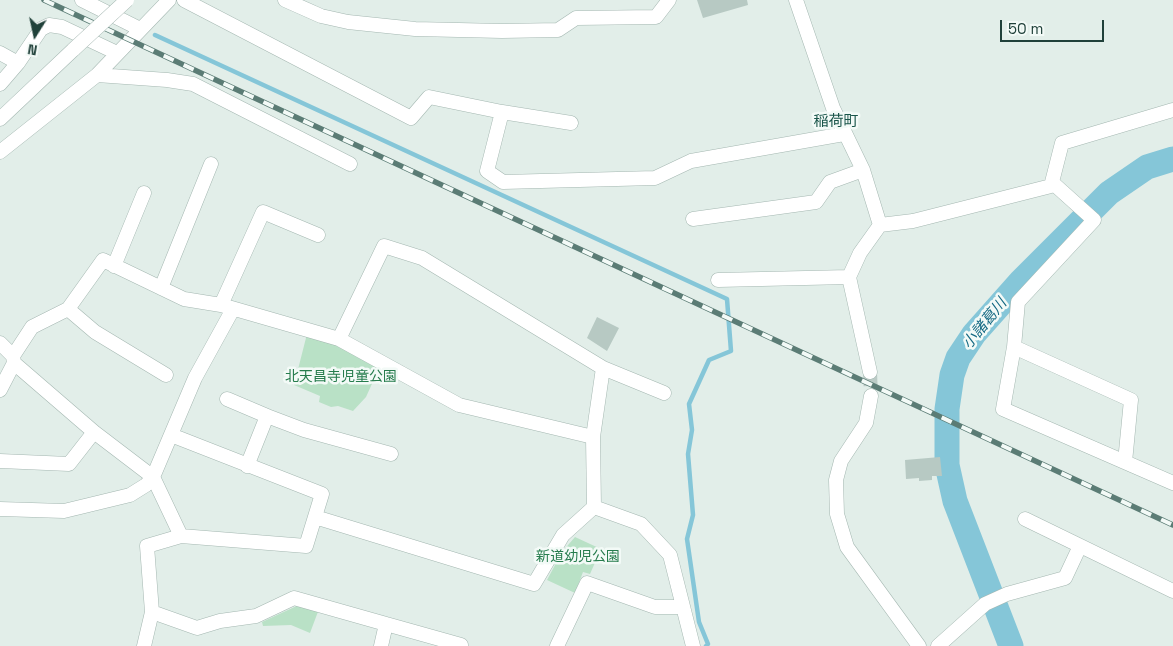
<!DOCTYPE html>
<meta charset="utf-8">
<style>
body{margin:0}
#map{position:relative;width:1173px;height:646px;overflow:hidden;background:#e2eee9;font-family:"Space Grotesk",sans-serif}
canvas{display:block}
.north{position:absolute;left:10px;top:10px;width:50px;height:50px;-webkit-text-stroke:4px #f3faf7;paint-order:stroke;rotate:190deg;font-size:14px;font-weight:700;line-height:20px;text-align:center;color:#20413a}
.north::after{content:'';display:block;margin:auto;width:18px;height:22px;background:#20413a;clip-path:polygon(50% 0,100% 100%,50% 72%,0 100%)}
.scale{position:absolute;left:1000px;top:20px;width:104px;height:22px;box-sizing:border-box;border:2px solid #20413a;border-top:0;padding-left:6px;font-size:15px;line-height:18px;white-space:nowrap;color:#20413a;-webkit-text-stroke:4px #f3faf7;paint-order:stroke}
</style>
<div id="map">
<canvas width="1173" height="646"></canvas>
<div class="north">N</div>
<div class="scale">50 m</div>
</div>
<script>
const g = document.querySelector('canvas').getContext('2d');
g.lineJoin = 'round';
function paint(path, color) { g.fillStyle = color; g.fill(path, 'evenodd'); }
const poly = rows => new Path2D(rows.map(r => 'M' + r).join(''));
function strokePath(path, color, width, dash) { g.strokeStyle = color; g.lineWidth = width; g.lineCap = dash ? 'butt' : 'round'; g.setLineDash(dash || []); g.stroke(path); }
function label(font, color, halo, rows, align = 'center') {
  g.font = font + ' "Space Grotesk","Noto Sans JP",sans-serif'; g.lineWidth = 5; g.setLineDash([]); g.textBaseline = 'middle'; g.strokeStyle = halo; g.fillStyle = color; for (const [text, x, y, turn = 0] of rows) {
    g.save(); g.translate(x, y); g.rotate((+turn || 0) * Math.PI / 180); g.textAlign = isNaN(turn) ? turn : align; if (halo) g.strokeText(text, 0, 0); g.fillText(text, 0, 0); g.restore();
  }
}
const green = poly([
 [307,334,338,342,380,366,366,397,353,411,338,406,331,407,319,402,320,396,294,385],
 [575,537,601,549,590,574,583,572,575,593,547,580,562,552],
 [301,604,319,609,310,633,291,625,263,626,262,622]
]);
const stream = poly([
 [155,35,727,299,731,351,709,360,689,404,692,430,688,454,693,515,687,539,699,622,708,644,706,646]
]);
const river = poly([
 [1011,646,955,501,947,465,947,409,952,375,958,358,974,334,1021,281,1109,193,1147,167,1173,159]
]);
const building = poly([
 [697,0,747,0,748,5,703,18],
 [597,317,619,328,607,351,587,338],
 [940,457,942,476,932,476,932,480,919,481,919,478,906,479,905,460]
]);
const minorTunnel = poly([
 [870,372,871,396]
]);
const minor = poly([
 [82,0,140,29],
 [184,0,411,118,429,97,502,112,487,171,503,182,655,178,691,161,844,134],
 [285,0,321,16,348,22,415,29,502,31,558,30,576,18,656,17,669,0],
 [796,0,833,108,863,170,880,225],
 [0,53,18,63],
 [97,75,167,80,193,84,350,164],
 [0,84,18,63,41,29,49,25,62,27,117,53],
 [502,112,571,123],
 [0,119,74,49],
 [0,152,97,75,169,0],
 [1051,186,1062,143,1173,110],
 [693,219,816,202,830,182,863,170],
 [114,266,144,193],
 [718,280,849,277],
 [161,288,211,164],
 [221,305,263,212,318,235],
 [68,309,95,332,166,375],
 [339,339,459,405,593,437],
 [0,343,13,356],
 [1014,347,1131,400,1125,462],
 [14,363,94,432,153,477,181,536],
 [603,368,664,393],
 [870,372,849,277,860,253,880,225,913,221,1055,185,1094,220,1018,302,1014,347,1003,409,1173,483],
 [0,390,14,363,13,356,32,327,68,309,103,260,184,299,221,305,339,339,384,246,422,258,603,368,593,437,594,507,641,524,670,555,693,646],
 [871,396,866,423,841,461,836,480,837,514,847,547,919,646],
 [227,399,267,416],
 [0,461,69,464,94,432],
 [247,466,267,416,304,430,391,454],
 [0,509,64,511,130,495,146,485,153,477,195,378,233,309],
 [315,517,534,584,563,535,594,507],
 [1025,519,1173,591],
 [152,612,147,546,181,536,306,546,322,494,171,435],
 [144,646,152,612,197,628,220,621,256,616,294,598,386,624],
 [381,646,386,624,461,645],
 [557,646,587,583,655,607,682,607],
 [938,646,985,604,1007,594,1065,578,1080,546]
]);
const rail = poly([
 [44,0,1173,525]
]);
const minorBridge = poly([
 [74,49,127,0]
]);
const parkNames = [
 ["北天昌寺児童公園",341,377],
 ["新道幼児公園",578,557]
];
const neighbourhoodNames = [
 ["稲荷町",836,122]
];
const waterNames = [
 ["小諸葛川",985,324,-51]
];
paint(green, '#b9e1c6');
strokePath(stream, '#85c6d8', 4.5);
strokePath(river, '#85c6d8', 25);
paint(building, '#b7c9c3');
strokePath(minorTunnel, '#bbcbc6', 14, [14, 7]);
strokePath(minor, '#a4b7b1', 15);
strokePath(minor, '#fff', 14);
strokePath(rail, '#5b7c75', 5.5);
strokePath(rail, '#f3faf7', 4, [11]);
strokePath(minorBridge, '#a4b7b1', 15, []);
strokePath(minorBridge, '#fff', 14);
label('14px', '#267c4d', '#f3faf7', parkNames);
label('15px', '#1a554a', '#f3faf7', neighbourhoodNames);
label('italic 15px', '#146983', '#f3faf7', waterNames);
</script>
